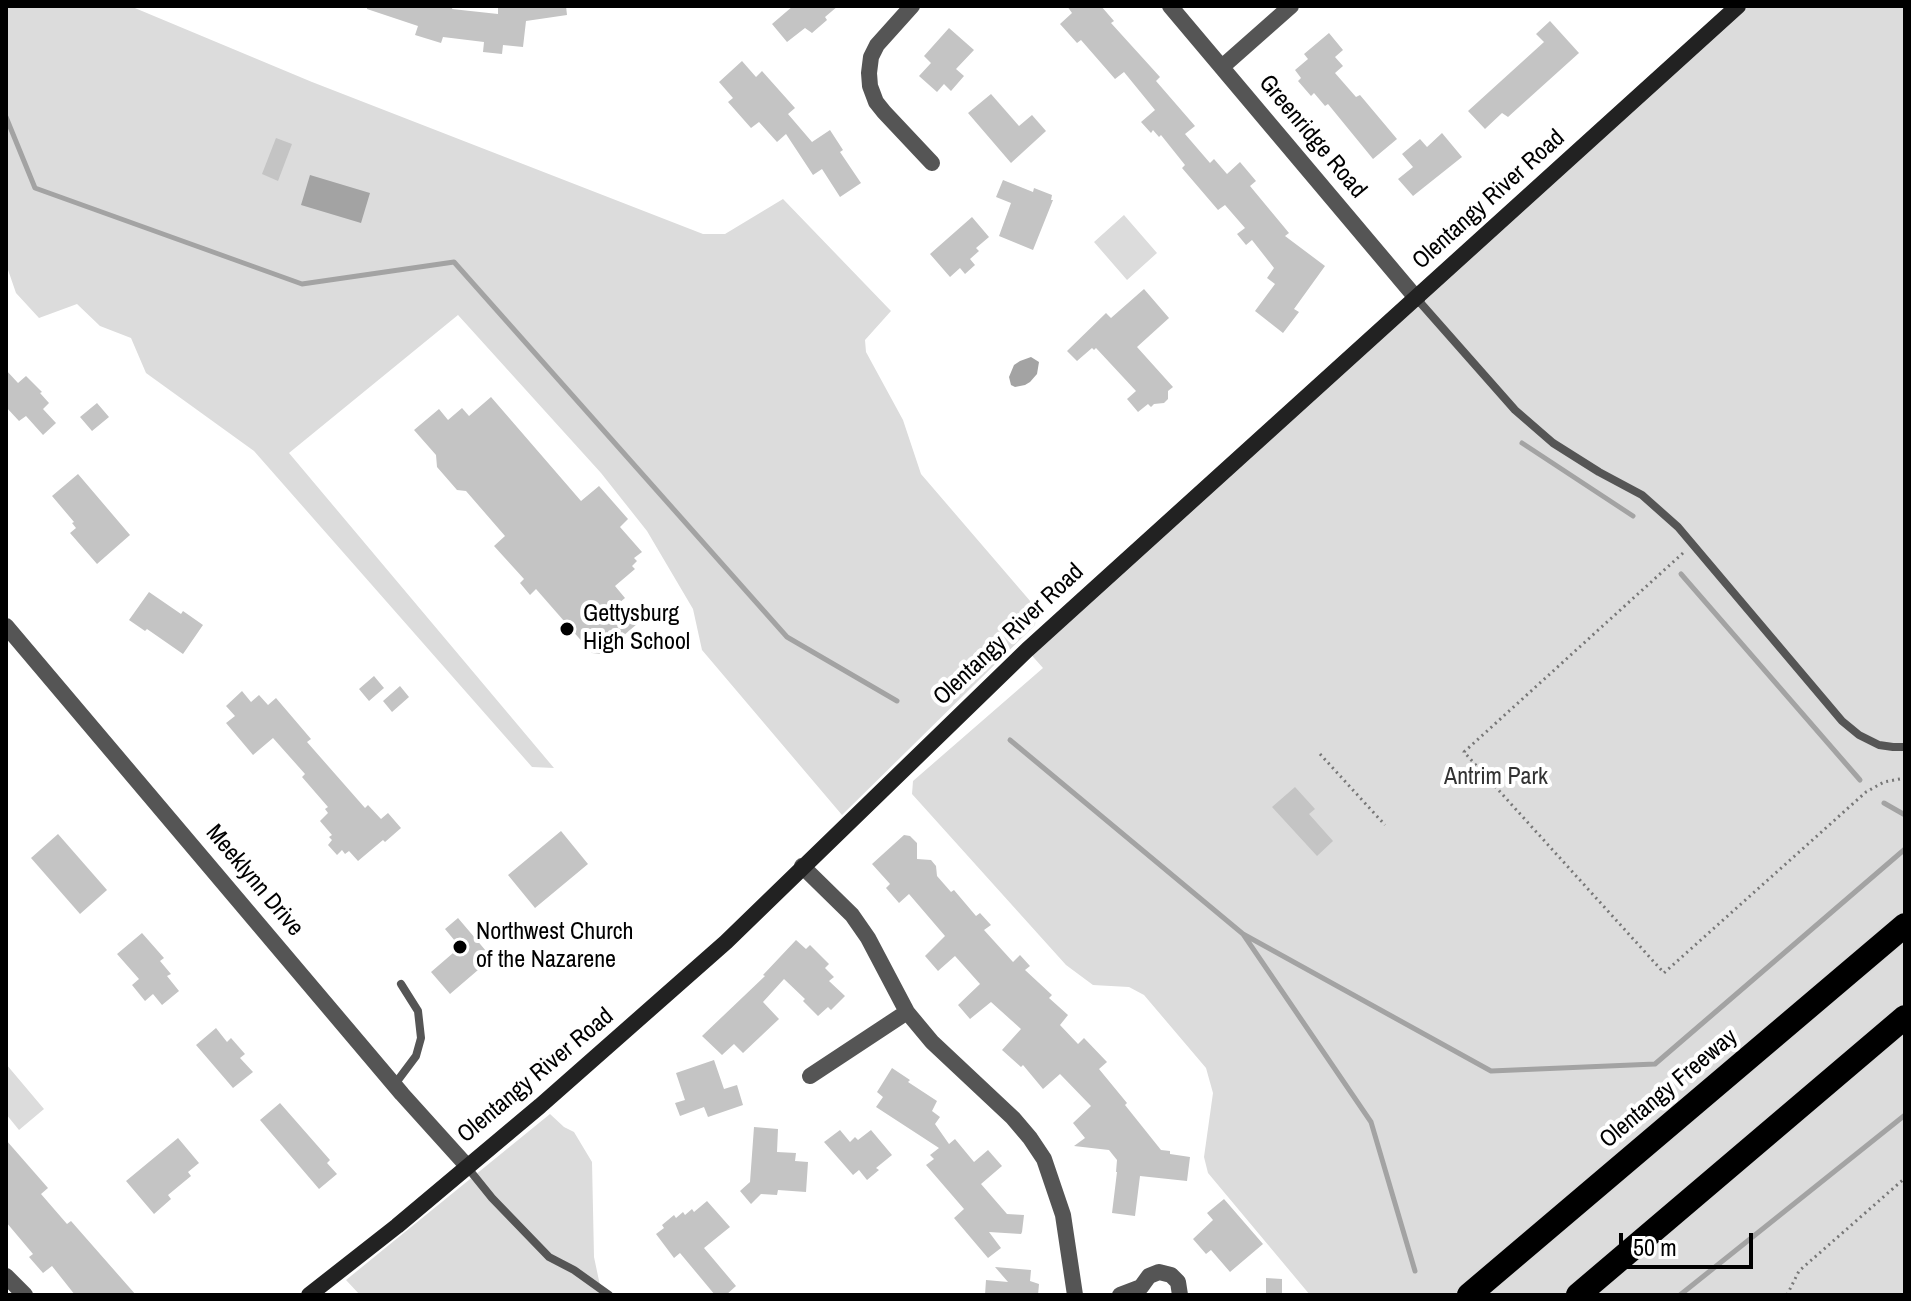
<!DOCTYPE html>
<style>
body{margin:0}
#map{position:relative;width:1911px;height:1301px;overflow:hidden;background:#fff;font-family:"Archivo Narrow",sans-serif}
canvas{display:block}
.frame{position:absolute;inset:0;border:8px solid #000;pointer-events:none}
.scale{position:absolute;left:1619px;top:1233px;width:134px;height:36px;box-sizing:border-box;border:4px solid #000;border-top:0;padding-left:10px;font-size:24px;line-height:28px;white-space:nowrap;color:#000;-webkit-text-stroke:6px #fff;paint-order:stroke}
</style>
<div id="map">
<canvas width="1911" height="1301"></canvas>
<div class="frame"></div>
<div class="scale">50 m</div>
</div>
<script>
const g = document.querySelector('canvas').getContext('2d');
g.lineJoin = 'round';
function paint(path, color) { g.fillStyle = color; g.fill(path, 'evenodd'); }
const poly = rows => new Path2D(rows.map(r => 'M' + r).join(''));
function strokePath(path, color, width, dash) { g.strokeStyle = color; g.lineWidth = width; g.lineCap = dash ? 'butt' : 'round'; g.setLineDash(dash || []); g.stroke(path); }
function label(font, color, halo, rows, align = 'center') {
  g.font = font + ' "Archivo Narrow",sans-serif'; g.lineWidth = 8; g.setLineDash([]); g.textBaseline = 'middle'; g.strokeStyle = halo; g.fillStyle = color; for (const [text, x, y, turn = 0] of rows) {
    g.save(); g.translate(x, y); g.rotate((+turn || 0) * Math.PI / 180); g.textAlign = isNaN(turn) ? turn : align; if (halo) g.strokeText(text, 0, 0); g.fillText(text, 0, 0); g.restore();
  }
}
const green = poly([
 [6,6,130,6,312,82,703,234,725,234,783,199,891,311,865,340,866,352,903,420,921,474,1037,609,1035,625,842,815,702,650,693,609,647,531,601,473,458,315,289,453,554,768,532,767,254,451,146,373,131,338,100,326,77,304,39,318,16,293,6,264],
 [1738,6,1905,6,1905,1295,1310,1295,1208,1173,1204,1157,1213,1093,1206,1068,1144,995,1129,987,1093,985,1066,965,912,794,913,781,1043,668,1027,650],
 [1124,215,1157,253,1127,280,1094,242],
 [6,1064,44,1109,19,1130,6,1114],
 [550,1114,564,1127,574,1132,592,1162,594,1257,602,1295,360,1295,346,1280]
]);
const water = poly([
 [310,175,370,193,361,223,301,205],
 [1031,357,1039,362,1037,374,1030,382,1025,385,1015,387,1011,385,1009,377,1014,365,1020,361]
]);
const stream = poly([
 [6,117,35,188,302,284,454,262,787,637,897,701],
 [1522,443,1633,516],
 [1681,574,1860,780],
 [1010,740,1243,934,1371,1122,1415,1271],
 [1884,803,1905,815],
 [1243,934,1491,1071,1655,1064,1905,849],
 [1680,1295,1905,1115]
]);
const building = poly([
 [367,6,453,6,452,9,498,14,498,6,566,6,567,15,526,21,523,47,503,45,502,54,483,52,484,42,443,37,441,43,415,35,418,26,367,9],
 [793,6,838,6,825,17,827,20,812,33,805,28,787,42,772,24],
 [1067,6,1101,6,1114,21,1111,23,1160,77,1156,81,1195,126,1185,134,1210,163,1214,159,1227,174,1240,162,1256,181,1250,186,1289,233,1285,236,1325,266,1294,309,1299,312,1283,333,1255,311,1275,284,1267,278,1274,268,1252,240,1246,245,1237,234,1245,228,1225,205,1218,210,1182,168,1185,165,1161,135,1159,137,1153,130,1151,133,1141,122,1155,110,1124,72,1115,79,1081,40,1077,43,1060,24,1072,13],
 [1550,21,1579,53,1508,117,1502,113,1485,129,1468,111,1544,42,1536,34],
 [949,28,974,50,956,69,964,76,951,91,944,84,937,92,919,76,931,63,924,56],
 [1329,33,1343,50,1335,57,1343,66,1335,73,1356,97,1360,95,1397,139,1373,159,1328,104,1325,106,1314,93,1311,96,1298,81,1301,78,1295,70,1308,59,1304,54],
 [742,61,756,77,762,71,795,108,788,114,812,142,830,130,843,150,840,152,861,183,840,197,822,169,813,175,786,134,777,142,759,122,751,128,728,102,733,98,719,82],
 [991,94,1019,126,1032,115,1046,131,1011,163,968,113],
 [1442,133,1462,157,1413,196,1398,179,1413,167,1402,154,1420,139,1427,147],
 [276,138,292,144,278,181,262,174],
 [1003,180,1033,192,1034,188,1052,195,1051,200,1053,200,1033,250,999,236,1011,203,996,197],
 [972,217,989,237,976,248,979,251,970,259,975,265,965,274,960,268,950,277,930,254],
 [1144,289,1169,318,1137,347,1173,387,1168,391,1168,399,1164,403,1154,404,1151,407,1148,404,1138,412,1127,399,1136,391,1096,348,1094,350,1092,348,1077,361,1067,351,1106,313,1111,318],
 [6,370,18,383,26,376,42,392,40,393,49,403,43,409,56,423,43,435,26,416,19,421,6,407],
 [491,397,581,501,599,486,628,519,620,527,642,552,634,558,637,561,632,566,635,569,615,586,625,598,619,603,637,624,602,654,592,653,536,589,530,595,520,583,524,579,494,546,505,536,466,491,457,490,437,467,436,455,414,430,439,409,448,420,462,408,469,416],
 [97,403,109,417,92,431,80,417],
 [78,474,130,535,97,564,70,533,76,528,72,523,74,522,52,496],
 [149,592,181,614,183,611,203,625,183,654,147,629,145,631,129,620],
 [374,676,384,688,369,701,359,689],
 [400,686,409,697,392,712,383,701],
 [242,691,251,702,259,695,268,705,276,698,311,739,307,742,365,808,368,805,381,819,388,813,401,828,385,842,383,840,358,861,349,851,345,854,342,850,337,855,328,845,332,840,329,837,332,835,320,821,328,813,325,809,328,807,302,777,305,774,273,738,253,755,226,723,235,716,226,706],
 [1295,787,1315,809,1309,814,1333,841,1317,856,1272,807],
 [561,831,588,864,535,908,508,875],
 [58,834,107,890,80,914,31,858],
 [904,835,910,836,917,843,917,859,931,860,936,866,937,876,951,892,954,890,976,916,980,913,991,925,984,930,1013,962,1020,955,1030,966,1025,970,1052,995,1049,998,1068,1015,1060,1025,1078,1044,1084,1038,1107,1062,1099,1069,1127,1103,1125,1105,1161,1150,1170,1151,1170,1154,1190,1157,1187,1181,1140,1176,1135,1216,1112,1213,1117,1172,1116,1172,1117,1160,1109,1150,1074,1146,1085,1138,1073,1123,1091,1106,1060,1074,1043,1089,1023,1065,1021,1067,1002,1050,1021,1029,991,1002,970,1019,958,1005,980,984,955,956,938,971,925,956,945,936,909,894,899,903,886,888,890,884,872,864],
 [458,918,492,958,450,994,431,972,460,947,445,929],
 [142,933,164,958,160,961,171,974,167,976,179,991,162,1005,153,994,145,1001,132,985,139,979,117,954],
 [796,940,806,949,810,945,829,964,825,968,834,977,829,981,845,996,831,1010,828,1007,818,1016,803,1001,805,999,784,979,763,1002,779,1019,743,1053,734,1044,722,1055,702,1036,765,976,763,975],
 [216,1028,227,1042,231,1038,245,1054,240,1058,253,1072,233,1088,196,1045],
 [714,1060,724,1089,737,1085,743,1105,708,1117,704,1107,680,1116,675,1103,685,1100,676,1073],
 [892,1068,910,1080,908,1082,937,1101,932,1111,940,1117,935,1124,949,1144,955,1139,974,1162,988,1150,1002,1166,981,1184,1007,1214,1024,1215,1022,1232,1021,1234,989,1232,1001,1248,988,1258,954,1218,964,1209,926,1165,934,1159,930,1155,939,1148,876,1107,883,1097,877,1092],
 [280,1103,330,1160,327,1163,337,1174,319,1189,260,1120],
 [754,1127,778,1129,777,1152,796,1153,795,1161,808,1162,806,1192,778,1190,777,1195,761,1194,751,1204,740,1191,750,1182],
 [840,1130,850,1142,855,1137,858,1140,871,1130,892,1155,876,1168,879,1170,867,1180,859,1170,853,1175,824,1142],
 [178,1138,199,1163,188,1172,191,1176,168,1195,171,1199,154,1214,126,1181],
 [6,1140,48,1188,41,1194,67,1224,71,1221,136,1295,75,1295,52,1266,43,1273,29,1257,33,1254,6,1222],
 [1224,1199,1263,1244,1230,1272,1211,1250,1206,1254,1193,1239,1213,1220,1207,1213],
 [707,1201,730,1227,704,1248,736,1286,726,1295,715,1295,680,1253,674,1258,656,1234,664,1228,662,1225,674,1215,676,1218,683,1212,685,1215,692,1209,694,1212],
 [995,1267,1031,1270,1030,1281,1039,1284,1038,1295,985,1295,986,1280,1008,1282],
 [1266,1278,1282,1279,1282,1295,1266,1295]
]);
const path = poly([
 [1683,553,1464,752,1664,973,1866,792,1884,782,1905,778],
 [1320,754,1385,825],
 [1787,1295,1799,1271,1905,1178]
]);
const service = poly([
 [1417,299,1515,410,1553,443,1599,472,1642,495,1678,527,1842,721,1859,735,1879,745,1893,747,1905,747],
 [395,1084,416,1056,421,1038,418,1011,401,984],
 [467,1167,492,1198,549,1257,574,1270,609,1295]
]);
const minor = poly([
 [912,6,877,45,871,57,869,73,870,86,876,102,884,112,932,163],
 [1170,6,1417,299],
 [1222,67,1291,6],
 [6,626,402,1094,467,1166],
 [802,866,852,915,868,938,907,1012,932,1042,1013,1118,1030,1138,1044,1159,1063,1215,1075,1295],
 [810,1076,907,1012],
 [6,1276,25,1295],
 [1120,1295,1141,1287,1149,1276,1159,1272,1171,1275,1178,1282,1180,1295]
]);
const secondary = poly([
 [309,1295,397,1226,540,1106,726,942,1027,650,1738,6]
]);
const motorway = poly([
 [1469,1295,1905,925],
 [1578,1295,1905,1017]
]);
const markers = [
 [567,629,8,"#000"],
 [460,947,8,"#000"]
];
const streetNames = [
 ["Greenridge Road",1312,137,50],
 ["Olentangy River Road",1489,200,-42],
 ["Olentangy River Road",1009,635,-43],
 ["Meeklynn Drive",254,881,50],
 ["Olentangy River Road",536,1076,-40],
 ["Olentangy Freeway",1669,1089,-40]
];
const poiNames = [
 ["Gettysburg",583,615],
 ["High School",583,643],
 ["Northwest Church",476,933],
 ["of the Nazarene",476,961]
];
const parkNames = [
 ["Antrim Park",1496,778]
];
paint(green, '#dcdcdc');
paint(water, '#a3a3a3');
strokePath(stream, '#a3a3a3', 5);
paint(building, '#c4c4c4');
strokePath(motorway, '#dbdbdb', 28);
strokePath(path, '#777', 3, [2, 4]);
strokePath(service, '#555', 8);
strokePath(minor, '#555', 16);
strokePath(secondary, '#222', 16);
strokePath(motorway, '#000', 24);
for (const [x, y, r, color] of markers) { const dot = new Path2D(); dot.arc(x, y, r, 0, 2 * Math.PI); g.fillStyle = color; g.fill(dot); strokePath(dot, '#fff', 3); }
label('24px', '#000', '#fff', streetNames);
label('24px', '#000', '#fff', poiNames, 'left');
label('24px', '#333', '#fff', parkNames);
</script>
